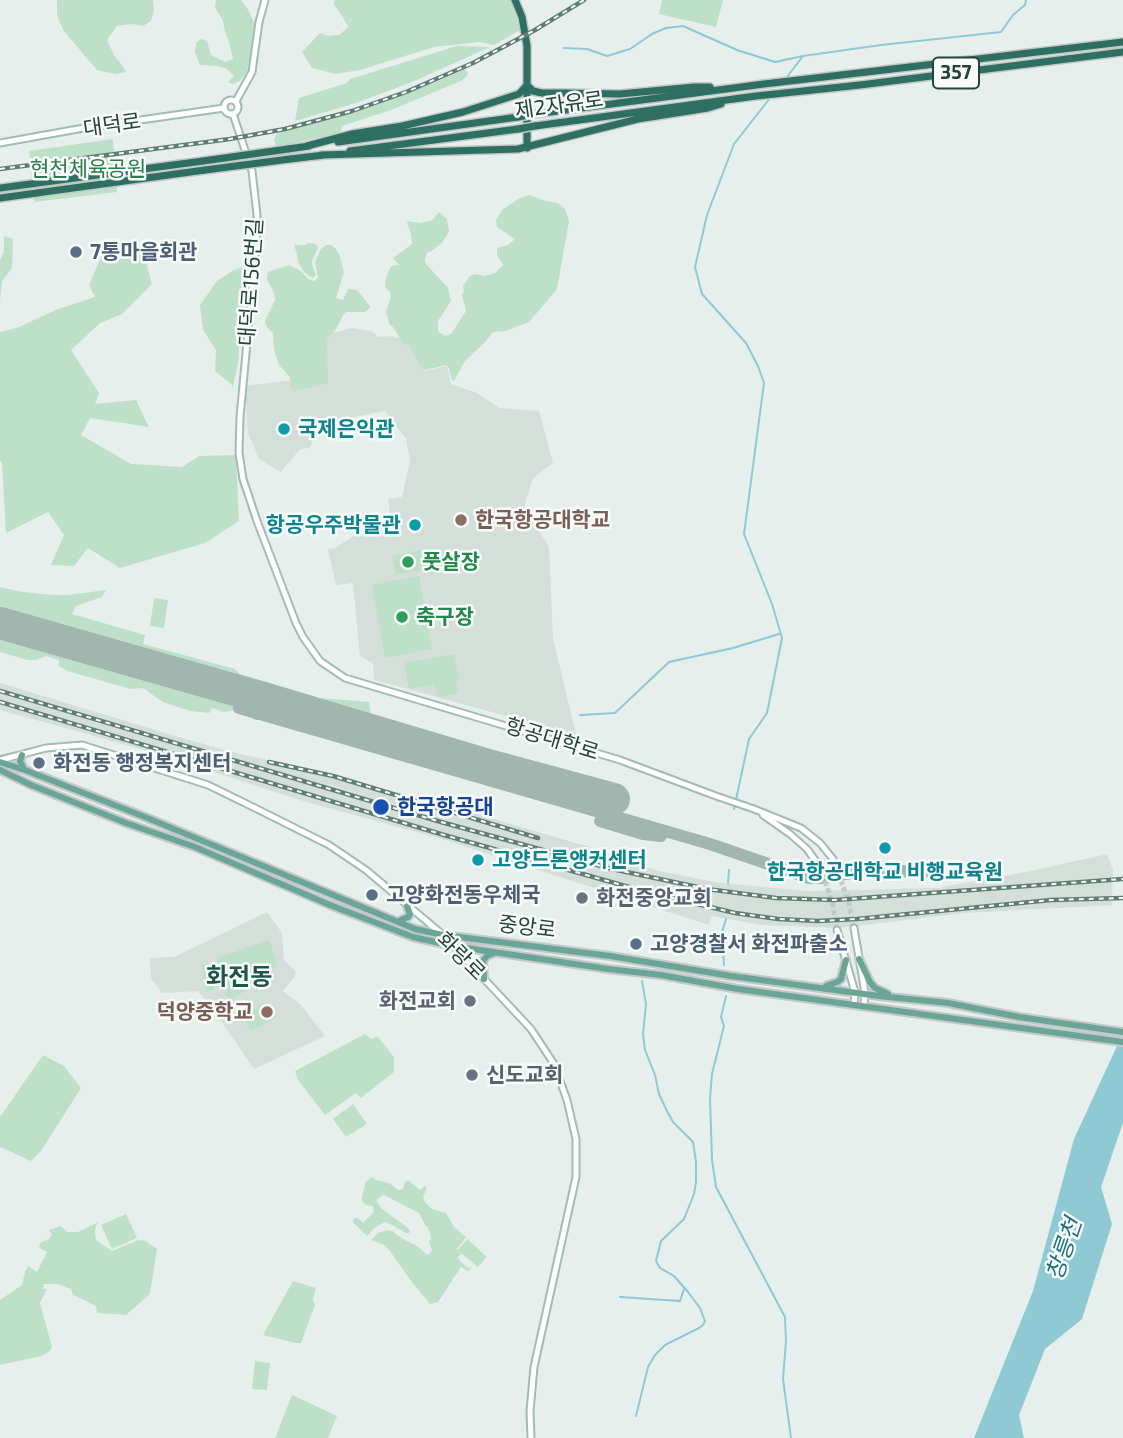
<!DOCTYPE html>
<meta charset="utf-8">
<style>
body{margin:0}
canvas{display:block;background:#e6efeb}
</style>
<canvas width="1123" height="1438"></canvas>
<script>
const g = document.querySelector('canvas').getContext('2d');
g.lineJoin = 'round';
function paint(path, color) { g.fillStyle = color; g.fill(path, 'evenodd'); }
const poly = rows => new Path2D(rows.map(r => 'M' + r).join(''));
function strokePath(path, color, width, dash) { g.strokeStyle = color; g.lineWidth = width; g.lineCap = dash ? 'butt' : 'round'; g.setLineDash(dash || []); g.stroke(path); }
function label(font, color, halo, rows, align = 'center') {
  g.font = font + ' "Exo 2","Noto Sans KR",sans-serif'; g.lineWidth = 5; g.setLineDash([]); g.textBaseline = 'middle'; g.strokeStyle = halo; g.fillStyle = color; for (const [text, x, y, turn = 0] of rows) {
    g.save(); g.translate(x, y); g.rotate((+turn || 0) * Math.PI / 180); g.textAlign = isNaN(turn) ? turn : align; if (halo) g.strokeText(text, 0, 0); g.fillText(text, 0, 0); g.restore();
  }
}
const built = poly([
 [352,328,372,331,378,337,387,336,416,341,424,371,447,366,451,384,477,393,499,408,539,411,553,463,533,478,524,507,549,547,553,638,576,735,374,680,373,663,360,656,353,583,336,585,328,549,335,548,358,533,393,537,388,499,402,497,410,461,406,439,385,411,318,424,310,448,300,449,281,472,259,459,248,433,245,386,327,376,324,335],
 [0,683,172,735,232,752,328,774,470,812,586,846,659,871,720,883,809,891,938,888,1031,871,1107,854,1113,870,1112,905,965,913,839,928,762,925,712,916,709,925,442,839,303,801,156,753,0,710],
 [267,912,282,933,284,960,296,972,293,979,283,991,301,1005,325,1036,254,1069,210,1005,198,991,162,993,151,978,150,958,174,957]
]);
const green = poly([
 [57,0,153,0,154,11,151,21,143,26,132,24,117,26,107,40,115,57,122,65,126,72,115,74,97,70,63,30,57,15],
 [216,0,241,0,247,8,255,24,255,33,247,72,240,81,232,84,228,82,234,76,227,69,218,66,200,65,195,52,196,43,201,39,207,41,211,55,225,62,233,59,229,42,225,32,223,21,215,7],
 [334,0,512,0,517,7,522,29,494,45,480,42,434,47,360,70,335,74,312,68,302,52,320,33,328,36,339,35,348,27,343,17,334,5],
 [662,0,723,0,716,27,659,14],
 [457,46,490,47,412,82,356,103,295,121,299,98,347,83,350,79],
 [465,69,468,74,463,80,391,110,342,126,341,133,289,144,276,146,275,143,274,139,277,133,362,109,436,82],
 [113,139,117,192,34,202,29,151],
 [529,195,546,201,558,203,565,209,569,221,557,289,529,322,506,331,493,332,485,342,465,361,454,381,452,380,449,368,446,365,425,370,421,368,409,345,403,344,394,328,390,325,386,312,391,296,390,292,385,287,386,278,391,266,399,265,393,258,412,244,411,234,407,223,408,221,420,223,431,221,439,212,447,219,449,231,442,243,430,252,427,252,425,261,426,264,448,288,451,301,438,321,438,331,445,336,451,334,466,311,462,295,464,291,463,286,470,276,474,274,485,276,495,273,503,265,497,255,497,248,508,245,515,239,497,227,496,220,502,210,518,199],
 [4,236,13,239,12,268,2,281,0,301,0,260,4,252],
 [308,243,316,244,318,248,312,261,312,265,316,275,313,278,304,272,298,262,297,254,294,245,305,245],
 [326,245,331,245,336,249,339,254,344,272,336,298,343,300,348,289,357,290,370,306,370,308,365,312,346,312,344,314,336,329,327,340,328,383,294,391,291,388,289,376,279,365,274,350,273,333,266,326,265,321,275,300,274,293,267,279,268,272,289,265,301,271,308,279,314,281,318,278,315,262,321,249],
 [115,246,144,255,152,284,122,314,100,323,71,350,99,393,95,404,136,400,149,427,90,418,81,435,131,464,182,467,199,456,236,455,239,521,205,543,120,568,88,548,74,566,51,565,64,535,48,512,6,533,2,462,0,461,0,332,19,327,58,309,95,297,89,285,102,255],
 [249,265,240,333,238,363,233,386,215,371,216,350,203,330,200,305,217,281,234,270],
 [420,550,424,569,396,575,392,556],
 [419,576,432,649,385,658,372,585],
 [0,587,23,592,54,595,68,595,106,590,102,597,76,606,72,614,145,635,143,644,235,669,240,674,320,698,369,702,371,716,369,722,0,614],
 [154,598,168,600,164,628,150,626],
 [0,628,247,700,244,705,237,704,234,710,224,712,212,708,209,713,190,711,163,702,143,688,131,689,67,671,59,666,59,660,46,656,36,660,28,660,0,652],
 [454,654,459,680,456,681,459,693,437,697,434,685,409,689,404,663],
 [269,940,277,963,277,965,229,1003,217,958],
 [212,964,214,990,206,992,205,989,202,965],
 [267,1002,277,1017,251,1031,242,1016],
 [365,1034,371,1039,378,1037,394,1057,394,1072,361,1098,356,1093,325,1115,298,1080,295,1071],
 [43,1055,64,1066,81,1088,41,1151,31,1161,0,1147,0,1117],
 [353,1104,367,1124,346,1137,333,1119],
 [373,1177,376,1180,389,1183,398,1190,403,1189,405,1182,409,1181,420,1190,425,1186,427,1188,423,1197,425,1202,432,1209,446,1213,454,1227,466,1237,457,1249,458,1250,467,1239,487,1257,478,1267,458,1251,461,1254,457,1258,468,1268,472,1267,468,1271,461,1267,438,1302,430,1304,411,1281,390,1251,384,1245,371,1240,378,1233,387,1230,392,1231,403,1239,417,1246,426,1254,429,1254,432,1250,429,1242,431,1238,430,1234,428,1227,425,1225,419,1213,384,1195,377,1199,377,1202,382,1209,408,1228,410,1231,409,1233,406,1233,394,1226,385,1222,374,1228,367,1236,353,1222,354,1218,358,1218,363,1223,374,1212,373,1206,366,1205,362,1201,362,1197,366,1181],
 [126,1214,137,1238,112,1249,101,1225],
 [99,1222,96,1226,95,1231,96,1240,112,1251,138,1240,146,1241,157,1249,150,1294,126,1315,97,1313,96,1306,73,1295,71,1289,58,1284,44,1284,43,1289,47,1289,40,1303,52,1347,50,1351,42,1356,0,1365,0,1300,22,1285,25,1272,28,1266,37,1272,47,1252,39,1248,41,1242,49,1239,52,1235,49,1230,51,1229,61,1226,67,1232,78,1232],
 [293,1281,316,1288,313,1299,315,1305,301,1343,295,1343,263,1335],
 [255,1361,270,1363,267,1390,252,1389],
 [292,1395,337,1416,328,1438,275,1438]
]);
const water = poly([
 [1123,1033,1123,1123,1101,1187,1112,1224,1082,1319,1045,1349,1019,1415,1024,1438,974,1438,1033,1291,1074,1139]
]);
const stream = poly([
 [564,48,587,49,607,56,630,49,652,34,666,28,683,26,737,50,775,62,803,56],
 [787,77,803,56,881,45,1001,32,1013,15,1025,5,1026,0],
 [580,715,615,713,669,662,733,648,779,634],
 [734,809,749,739,767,713,782,638,772,604,744,534,764,383,758,366,746,343,702,294,695,267,707,215,734,144,770,98],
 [728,883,729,870],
 [724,965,722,932,726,919],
 [726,996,721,1017,724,1026,712,1074,710,1098,712,1160,716,1187,785,1317,786,1341,783,1379,791,1438],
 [620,1297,680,1301,684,1289],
 [636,1416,648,1367,655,1355,665,1345,699,1328,703,1325,705,1321,700,1308,688,1292,674,1276,660,1268,656,1261,661,1241,684,1219,694,1194,696,1182,696,1162,693,1142,673,1122,668,1113,659,1094,655,1075,645,1050,643,1034,646,1004,642,981]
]);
const taxiway = poly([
 [249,694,253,699,254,707,257,714],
 [239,708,710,844,809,878,820,878,871,870,924,872],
 [379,748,382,734],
 [600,821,643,834,661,836]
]);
const runway = poly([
 [0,623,263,698,492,766,614,799]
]);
const secondaryTunnel = poly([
 [833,859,848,900,854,928],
 [820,867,832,901,837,930]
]);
const secondary = poly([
 '224 107a7 7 0 1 1 14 0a7 7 0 1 1-14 0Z',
 [236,101,252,72,259,22,265,0],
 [233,114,252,171,257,215,256,247,240,417,239,453,243,479,257,521,296,623,303,637,320,661,345,678,620,760,716,796,754,809,801,828,820,843,833,859],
 [0,143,78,129,224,108],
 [0,760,46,748,82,745,208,785,253,807,329,845,366,870,443,935,531,1029,554,1064,567,1100,576,1139,576,1177,534,1367,530,1411,531,1438],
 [763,815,790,834,807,849,820,867],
 [854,928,865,993,864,1005],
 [837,930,855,992,854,1004]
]);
const primary = poly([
 [22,755,20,761,24,769],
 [0,762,25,770,145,817,415,929,443,935,610,956,731,976,879,996,948,1003,1019,1017,1123,1032],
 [0,770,31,785,126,823,195,847,330,905,413,937,453,946,608,969,661,975,738,989,1123,1042],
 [399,921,408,917,410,914,407,906],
 [859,959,870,982,875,988,888,994],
 [484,979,483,961,487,956,494,953],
 [826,986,837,982,841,979,846,960]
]);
const highway = poly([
 [515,0,522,17,527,46,527,148],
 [535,114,764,84,1123,42],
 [535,126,756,96,860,85,1123,52],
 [338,142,518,117],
 [307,146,352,134,402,126,463,112,519,94,527,85,533,91,542,93,563,93,620,94,694,87,710,87],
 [288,149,309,146],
 [350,151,518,129],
 [321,155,518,149,638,119,708,108,721,104],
 [290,159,324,155],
 [0,188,203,161],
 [0,198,205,170]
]);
const rail = poly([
 [0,169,230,139,285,129,352,111,406,92,473,63,535,30,584,0],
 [0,691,441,822,612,869,707,889,776,898,835,900,1123,879],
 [0,702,444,835,643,891,735,913,778,919,818,921,857,919,1051,900,1123,898],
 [269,762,333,776,538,838]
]);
const highwayBridge = poly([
 [518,117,535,114],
 [518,129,535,126],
 [203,161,288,149],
 [205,170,290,159]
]);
const markers = [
 [76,252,7,"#5c6f8a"],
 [284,429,7,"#0f9aa8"],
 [461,520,7,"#8d6e63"],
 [415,525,7,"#0f9aa8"],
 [408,562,7,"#2e9e5b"],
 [402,617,7,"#2e9e5b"],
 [39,763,7,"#5c6f8a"],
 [381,807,9,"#1a4fb4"],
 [885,848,7,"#0f9aa8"],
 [478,860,7,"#0f9aa8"],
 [372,895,7,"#5c6f8a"],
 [582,898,7,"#6b7280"],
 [636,944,7,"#5c6f8a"],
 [470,1001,7,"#6b7280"],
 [267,1012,7,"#8d6e63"],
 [472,1075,7,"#6b7280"]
];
const shields = [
 [956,73,46]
];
const shieldNames = [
 ["357",956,73]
];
const streetNames = [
 ["제2자유로",559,105,-8],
 ["대덕로",112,125,-8],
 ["대덕로156번길",251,282,-86],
 ["항공대학로",552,739,17],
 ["중앙로",527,927,7],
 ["화랑로",461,956,45]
];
const parkNames = [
 ["현천체육공원",88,169]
];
const serviceNames = [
 ["7통마을회관",90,252],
 ["화전동 행정복지센터",53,763],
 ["고양화전동우체국",386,895],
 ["고양경찰서 화전파출소",650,944]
];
const cultureNames = [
 ["국제은익관",298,429],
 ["항공우주박물관",401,525,"right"],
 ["고양드론앵커센터",492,860],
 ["한국항공대학교 비행교육원",885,872,"center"]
];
const educationNames = [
 ["한국항공대학교",475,520],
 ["덕양중학교",253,1012,"right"]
];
const leisureNames = [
 ["풋살장",422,562],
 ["축구장",416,617]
];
const transitNames = [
 ["한국항공대",397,807]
];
const worshipNames = [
 ["화전중앙교회",596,898],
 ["화전교회",456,1001,"right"],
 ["신도교회",486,1075]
];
const waterNames = [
 ["창릉천",1064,1249,-71]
];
const quarterNames = [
 ["화전동",239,977]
];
paint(built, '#d4dfda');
paint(green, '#bfe0c8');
paint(water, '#8ec9d4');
strokePath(stream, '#8ec9d4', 2);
strokePath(taxiway, '#a2b6b0', 12);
strokePath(runway, '#a2b6b0', 32);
strokePath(secondaryTunnel, '#bfccc8', 5, [5, 2.5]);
strokePath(secondary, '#a4bbb3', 9);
strokePath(primary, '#c2cac8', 10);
strokePath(highway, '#c2cac8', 10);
strokePath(secondary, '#fff', 5);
strokePath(primary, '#6aa596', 6);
strokePath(highway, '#2f6f62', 7);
strokePath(rail, '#5f7d75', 4.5);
strokePath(rail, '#f7fbf9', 2, [5]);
strokePath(highwayBridge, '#c2cac8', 10, []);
strokePath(highwayBridge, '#2f6f62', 7);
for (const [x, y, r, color] of markers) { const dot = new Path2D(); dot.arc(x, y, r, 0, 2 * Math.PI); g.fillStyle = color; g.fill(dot); strokePath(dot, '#f7fbf9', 2.5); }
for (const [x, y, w] of shields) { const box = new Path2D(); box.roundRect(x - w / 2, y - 15.5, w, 31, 5); g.fillStyle = '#f7fbf9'; g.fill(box); strokePath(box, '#24423a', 2); }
label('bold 19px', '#24423a', null, shieldNames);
label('21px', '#24423a', '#f7fbf9', streetNames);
label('21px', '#2d7a4b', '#f7fbf9', parkNames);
label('bold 21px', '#4e5e75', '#f7fbf9', serviceNames, 'left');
label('bold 21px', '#0d838f', '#f7fbf9', cultureNames, 'left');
label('bold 21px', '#785e54', '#f7fbf9', educationNames, 'left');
label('bold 21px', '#27864d', '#f7fbf9', leisureNames, 'left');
label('bold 21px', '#164399', '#f7fbf9', transitNames, 'left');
label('bold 21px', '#5b616d', '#f7fbf9', worshipNames, 'left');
label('italic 23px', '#1c6f80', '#f7fbf9', waterNames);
label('bold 24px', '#1f5548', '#f7fbf9', quarterNames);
</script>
